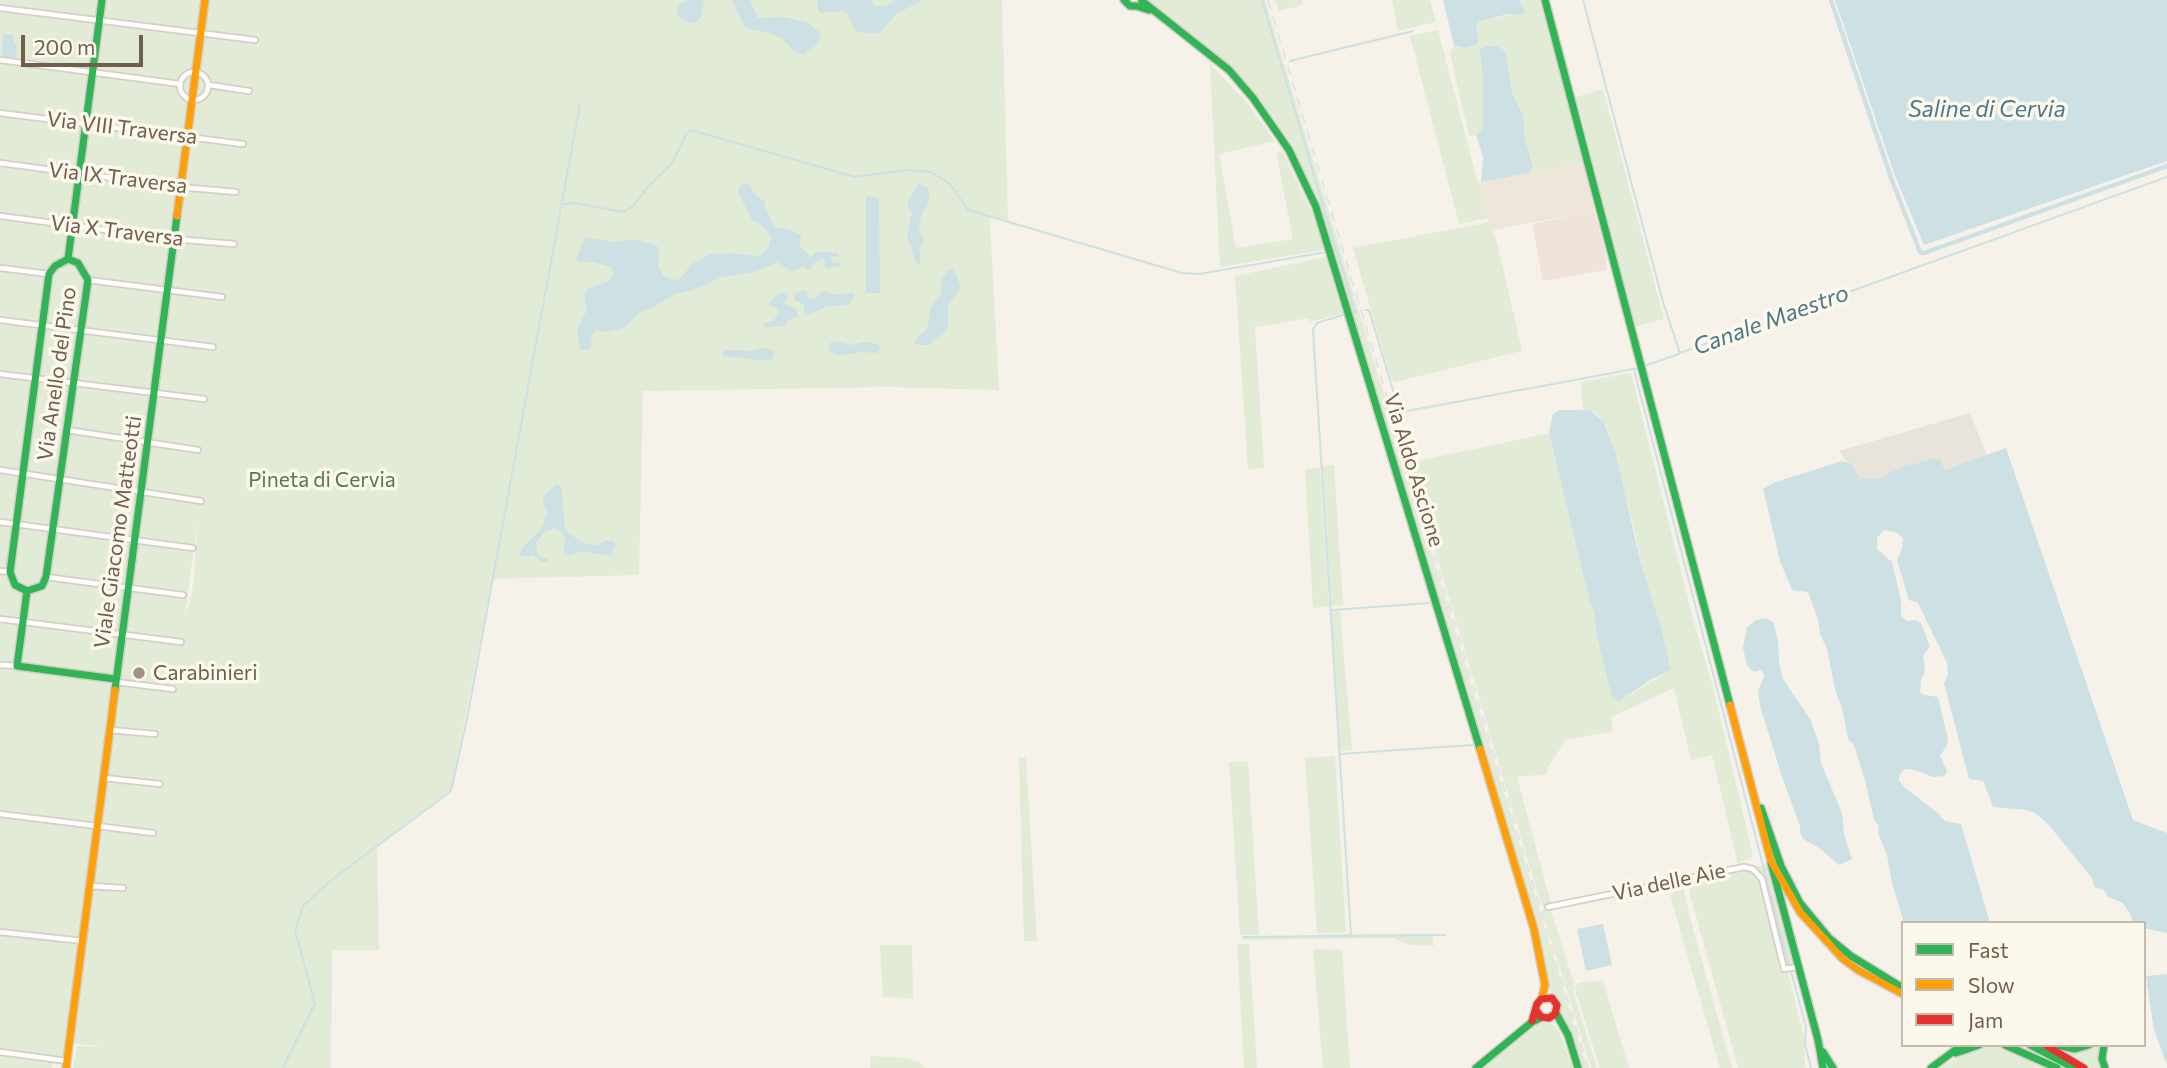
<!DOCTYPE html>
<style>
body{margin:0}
#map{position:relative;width:2167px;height:1068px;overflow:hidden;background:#f6f2ea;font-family:Commissioner,sans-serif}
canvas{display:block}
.legend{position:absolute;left:1901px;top:921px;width:245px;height:126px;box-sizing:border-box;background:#fdf8ec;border:2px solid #c5baac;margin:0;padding:9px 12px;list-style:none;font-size:21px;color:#715e4d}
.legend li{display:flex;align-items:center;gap:14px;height:35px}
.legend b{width:35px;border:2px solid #c5baac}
.scale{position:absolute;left:21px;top:35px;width:122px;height:32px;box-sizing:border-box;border:4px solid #715e4d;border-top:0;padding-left:9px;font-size:21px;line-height:24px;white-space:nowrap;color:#715e4d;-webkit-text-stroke:5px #fdf8ec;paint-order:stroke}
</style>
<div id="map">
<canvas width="2167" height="1068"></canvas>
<ul class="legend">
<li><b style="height:9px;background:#30b455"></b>Fast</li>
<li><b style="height:9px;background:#ff9f0a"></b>Slow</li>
<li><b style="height:9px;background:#e5322d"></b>Jam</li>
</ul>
<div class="scale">200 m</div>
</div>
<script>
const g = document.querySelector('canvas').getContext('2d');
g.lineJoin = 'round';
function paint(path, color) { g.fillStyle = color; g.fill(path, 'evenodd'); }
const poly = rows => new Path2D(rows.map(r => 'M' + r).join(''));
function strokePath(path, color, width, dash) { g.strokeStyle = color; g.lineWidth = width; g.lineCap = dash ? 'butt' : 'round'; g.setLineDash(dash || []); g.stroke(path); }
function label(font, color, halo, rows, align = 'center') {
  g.font = font + ' Commissioner,sans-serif'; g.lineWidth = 7; g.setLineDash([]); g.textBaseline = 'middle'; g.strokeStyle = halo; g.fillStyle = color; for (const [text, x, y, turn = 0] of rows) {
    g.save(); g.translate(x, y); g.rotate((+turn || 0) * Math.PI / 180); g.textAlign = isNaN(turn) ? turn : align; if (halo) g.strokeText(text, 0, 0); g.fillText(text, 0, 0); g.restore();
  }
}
const residential = poly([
 [1585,162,1594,211,1493,230,1485,213,1477,183,1528,173,1533,168,1542,171]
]);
const commercial = poly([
 [1594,211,1604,245,1607,270,1543,281,1532,224]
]);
const industrial = poly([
 [1970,413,1987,456,1945,470,1940,459,1931,459,1903,467,1888,473,1882,479,1863,481,1860,479,1839,451]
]);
const green = poly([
 [0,0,1002,0,1008,220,991,216,990,222,999,390,888,387,643,391,639,575,492,579,452,787,449,792,377,846,379,950,332,950,331,1068,73,1068,77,1046,104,1047,70,1043,61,1058,0,1050],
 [198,517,194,578,191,598,185,615],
 [1145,0,1265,0,1587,1068,1581,1068,1570,1033,1560,1020,1556,999,1548,988,1540,930,1532,915,1473,720,1470,700,1464,687,1364,357,1361,340,1313,194,1285,138,1256,97],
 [1275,0,1302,0,1303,5,1279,11],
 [1392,0,1430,0,1436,22,1398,31],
 [1520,0,1543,0,1585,162,1542,171,1533,168,1525,138,1523,115,1512,93,1506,52,1480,53,1483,81,1483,129,1476,135,1469,136,1450,53,1454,45,1469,48,1479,40,1476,27,1478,22,1515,14,1523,5],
 [1438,30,1487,218,1459,224,1410,36],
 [1210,64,1245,100,1275,141,1219,154,1236,248,1293,239,1276,153,1282,151,1315,219,1324,250,1220,267],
 [1603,89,1664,319,1635,327,1576,97],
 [1490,222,1498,246,1522,351,1395,382,1391,379,1353,248],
 [1326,257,1343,313,1310,322,1309,318,1255,327,1264,468,1248,469,1235,276],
 [1631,373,1694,623,1713,687,1753,856,1738,864,1712,755,1691,760,1674,688,1611,717,1613,731,1566,740,1547,768,1547,774,1517,777,1551,904,1542,907,1409,463,1549,433,1590,603,1594,612,1596,633,1611,694,1619,701,1671,670,1662,631,1641,564,1635,531,1607,428,1604,422,1595,412,1583,410,1582,402,1581,382],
 [1334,465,1343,605,1331,606,1322,466],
 [1320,468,1329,606,1313,608,1305,469],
 [1331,611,1340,611,1352,750,1340,751],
 [1335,756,1346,932,1317,933,1305,758],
 [1019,757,1026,758,1037,941,1024,941],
 [1229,762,1248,762,1259,935,1240,935],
 [1768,864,1795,964,1792,967,1786,968,1785,965,1764,882,1755,867],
 [1742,869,1749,870,1757,877,1777,952,1778,968,1781,972,1788,973,1804,1037,1805,1068,1738,1068,1689,891,1692,882,1731,878,1730,872],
 [1681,882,1667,892,1617,902,1615,900,1619,894],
 [1683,886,1690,918,1732,1068,1720,1068,1670,895],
 [1550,908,1574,983,1573,991,1597,1068,1591,1068,1542,910],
 [1336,934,1432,934,1434,946,1409,945,1394,938,1242,940,1241,938],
 [1237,944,1249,944,1257,1068,1244,1068],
 [880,945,912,945,913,998,883,997],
 [1313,949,1342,950,1350,1068,1323,1068],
 [1603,980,1611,1008,1629,1068,1600,1068,1574,987,1579,983],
 [1536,1021,1554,1025,1559,1031,1573,1068,1479,1068],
 [1968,1045,2019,1045,2067,1068,2062,1068,2035,1055,2030,1059,2048,1068,1940,1068,1962,1054],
 [2095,1045,2101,1045,2102,1068,2089,1068,2058,1050,2075,1052],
 [0,1056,53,1063,52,1068,0,1068],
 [871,1056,906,1058,919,1062,926,1068,870,1068]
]);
const water = poly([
 [688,0,704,0,701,17,694,23,686,22,678,16,677,5],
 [732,0,750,0,758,18,785,17,808,23,818,31,821,37,819,42,804,54,795,53,782,38,771,33,745,28],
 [817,0,870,0,876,6,888,5,895,0,923,0,896,14,881,32,874,34,856,31,847,14,843,11,821,13,818,10],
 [1443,0,1520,0,1525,12,1522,15,1508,14,1478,22,1476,27,1479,40,1476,45,1466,48,1454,45],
 [1835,0,2167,0,2167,161,1924,245,1895,176],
 [3,34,13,35,14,43,17,46,16,58,2,56],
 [1485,46,1497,46,1506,52,1512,93,1523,115,1525,138,1533,168,1528,173,1481,182,1483,157,1476,135,1483,129,1483,81,1480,53,1480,49],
 [919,183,928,188,930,194,927,206,922,213,919,227,923,241,920,249,920,265,916,263,907,235,912,213,907,203],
 [744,184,750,185,753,193,764,201,767,213,775,227,788,229,801,235,800,247,811,257,815,253,822,251,837,253,839,257,832,256,830,259,833,263,841,262,840,266,827,269,824,265,825,259,823,258,813,264,810,271,803,266,793,272,777,262,758,271,722,277,695,289,673,295,652,308,638,313,626,327,608,332,596,330,592,335,591,347,587,350,580,350,577,329,587,310,584,295,587,289,607,282,614,275,612,267,592,262,578,262,577,258,585,237,613,242,634,239,657,246,659,250,658,265,663,276,673,280,680,279,692,264,710,254,731,253,759,256,769,247,771,237,764,227,752,220,738,192,740,186],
 [866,195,878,199,879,201,880,293,866,293],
 [949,269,953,269,955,271,960,286,958,293,948,305,948,328,929,345,917,345,915,341,927,328,931,307,941,294,941,281],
 [803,290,806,291,807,296,813,299,818,297,822,291,837,295,847,293,854,293,855,295,848,305,825,307,808,315,804,311,804,304,796,301,794,298,795,294],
 [782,292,788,294,788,298,784,303,797,310,798,317,788,320,786,326,764,327,764,323,773,321,779,313,779,309,768,305,773,298],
 [835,341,851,345,863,342,873,343,879,345,881,350,876,353,862,352,837,356,830,351,828,347,830,343],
 [761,348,773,350,774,356,770,361,723,356,723,352,728,350,751,351],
 [1560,410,1590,410,1604,422,1616,455,1641,564,1662,631,1671,670,1652,679,1619,701,1613,698,1611,694,1596,633,1594,612,1590,603,1549,433,1553,414],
 [2006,448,2133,820,2167,833,2167,933,2144,928,2144,923,2133,923,2131,915,2123,903,2108,897,2104,890,2094,887,2092,878,2048,824,2035,813,2026,810,1993,807,1983,781,1969,779,1944,683,1948,675,1947,663,1918,603,1909,600,1897,560,1902,548,1903,538,1897,533,1887,530,1883,531,1877,538,1877,549,1892,562,1901,600,1901,616,1907,621,1916,620,1921,623,1930,646,1923,656,1925,671,1921,680,1920,692,1924,695,1938,697,1948,739,1947,745,1940,756,1947,771,1945,776,1933,777,1915,770,1905,769,1899,776,1899,780,1904,787,1938,813,1945,821,1961,824,1990,923,1904,923,1892,883,1887,855,1878,833,1879,826,1874,820,1866,784,1854,745,1848,739,1843,712,1835,689,1827,649,1820,634,1818,619,1808,592,1792,590,1780,561,1763,489,1773,483,1842,461,1851,464,1860,479,1882,479,1888,473,1903,467,1931,459,1940,459,1945,470],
 [556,484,561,486,565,530,581,542,597,546,606,540,613,541,616,545,610,556,581,551,569,556,566,554,564,552,565,536,561,531,554,528,545,532,536,543,538,554,544,559,548,558,548,561,542,562,533,555,525,557,519,555,523,547,541,529,547,513,542,498],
 [1766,618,1773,622,1778,640,1779,662,1783,679,1810,719,1819,744,1821,763,1842,813,1844,834,1852,859,1839,865,1818,847,1803,839,1800,832,1800,826,1783,780,1760,706,1758,690,1764,677,1763,673,1761,670,1754,672,1747,665,1743,648,1747,627,1756,620],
 [1603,924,1612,965,1586,971,1577,929],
 [2167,974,2167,1065,2154,1030,2146,976]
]);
const stream = poly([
 [1262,0,1336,249],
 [1583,0,1663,302,1680,353,2167,177],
 [1290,61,1413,31],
 [563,204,575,203,623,212,633,206,648,187,671,165,686,135,691,130,855,177,908,170,931,172,950,184,968,210,1182,273,1199,274,1327,252],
 [1332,251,1337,250,1355,312],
 [1365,310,1369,310,1398,407,1402,412,1639,368],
 [1353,312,1357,312],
 [1343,315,1317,323,1313,330,1351,936,1445,935],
 [1644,366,1679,354],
 [1634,370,1789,965],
 [1332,610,1429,603],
 [1340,754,1472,745],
 [1243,937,1350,936],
 [1791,971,1806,1027,1805,1044,1811,1068],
 [283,1068,315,1004,295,930,303,906,330,881,450,792,452,787,467,719,580,104]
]);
const canal = poly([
 [1831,0,1891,178,1920,252,1924,253,2167,166]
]);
const street = poly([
 [0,8,255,40],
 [0,60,180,84],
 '180 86a14 14 0 1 1 28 0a14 14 0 1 1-28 0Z',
 [209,85,249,91],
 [0,113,243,144],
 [0,163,180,187,236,192],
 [0,216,174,239,234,244],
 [0,268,49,274],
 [88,280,222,297],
 [0,320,213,347],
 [0,374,204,399],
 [67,430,198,450],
 [0,470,201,501],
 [0,522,193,548],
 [0,571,10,572],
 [46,577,183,595],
 [0,619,181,642],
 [0,665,17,666],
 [116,682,173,689],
 [110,730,155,734],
 [104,778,160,784],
 [0,814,153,833],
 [90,886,123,888],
 [1548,907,1744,867,1753,869,1762,879,1784,969,1798,967],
 [0,932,83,941],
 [0,1052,67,1061]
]);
const fast = poly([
 [1124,0,1130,6,1137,6],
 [1545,0,1730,705],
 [1142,1,1229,70,1253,98,1289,150,1316,207,1480,749],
 [1136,6,1149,10],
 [68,259,78,263,88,280,46,577,42,586,27,591,15,585,10,572,49,274,55,266,68,259],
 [68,259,102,0],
 [27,591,17,666,115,679],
 [115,690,177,216],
 [1761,808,1781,866,1800,903,1829,938,1851,956,1903,988],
 [1771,863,1818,1040,1823,1068],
 [1556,1013,1568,1035,1578,1068],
 [2005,1045,2057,1068],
 [2030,1045,2074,1068],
 [2056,1045,2075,1049,2089,1045],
 [2104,1045,2102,1059,2105,1068],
 [1823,1052,1833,1068],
 [1956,1053,1979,1045],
 [1476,1068,1532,1022,1542,1017],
 [1931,1068,1962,1045]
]);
const slow = poly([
 [177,216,205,0],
 [1730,705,1771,861,1800,912,1843,959,1858,970,1903,994],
 [1480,749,1534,929,1545,985,1542,998],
 [66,1068,115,690]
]);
const jam = poly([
 [1532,1021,1537,1004,1541,999,1552,998,1557,1005,1555,1014,1549,1018,1541,1017,1536,1010],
 [2045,1045,2084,1068]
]);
const rail = poly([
 [1268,0,1588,1068]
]);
const markers = [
 [139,673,7,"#a09284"]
];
const streetNames = [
 ["Via VIII Traversa",122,128,7],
 ["Via IX Traversa",118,178,7],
 ["Via X Traversa",117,231,7],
 ["Via Anello del Pino",57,374,-82],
 ["Via Aldo Ascione",1414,470,73],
 ["Viale Giacomo Matteotti",118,532,-82],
 ["Via delle Aie",1669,882,-12]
];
const parkNames = [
 ["Pineta di Cervia",322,480]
];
const poiNames = [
 ["Carabinieri",153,673]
];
const waterNames = [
 ["Saline di Cervia",1987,109],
 ["Canale Maestro",1771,320,-20]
];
paint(residential, '#eee6d8');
paint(commercial, '#f0e3d9');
paint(industrial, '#e8e3db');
paint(green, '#e1ebd6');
paint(water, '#cde0e4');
strokePath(stream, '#cde0e4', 2);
strokePath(canal, '#cde0e4', 4.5);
strokePath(street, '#d5cfc9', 8);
strokePath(fast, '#d3cec5', 10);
strokePath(slow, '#d3cec5', 10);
strokePath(jam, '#d3cec5', 10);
strokePath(street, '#fefdfc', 4.5);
strokePath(fast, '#30b455', 7);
strokePath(slow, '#ff9f0a', 7);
strokePath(jam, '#e5322d', 7);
strokePath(rail, '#e5e2e4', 2, [10, 7]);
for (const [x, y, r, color] of markers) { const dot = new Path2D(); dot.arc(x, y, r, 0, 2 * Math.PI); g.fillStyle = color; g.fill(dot); strokePath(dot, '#fdf8ec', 2.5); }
label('21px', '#715e4d', '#fdf8ec', streetNames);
label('21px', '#547b49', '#fdf8ec', parkNames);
label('21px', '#715e4d', '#fdf8ec', poiNames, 'left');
label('italic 23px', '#4c7889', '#fdf8ec', waterNames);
</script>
